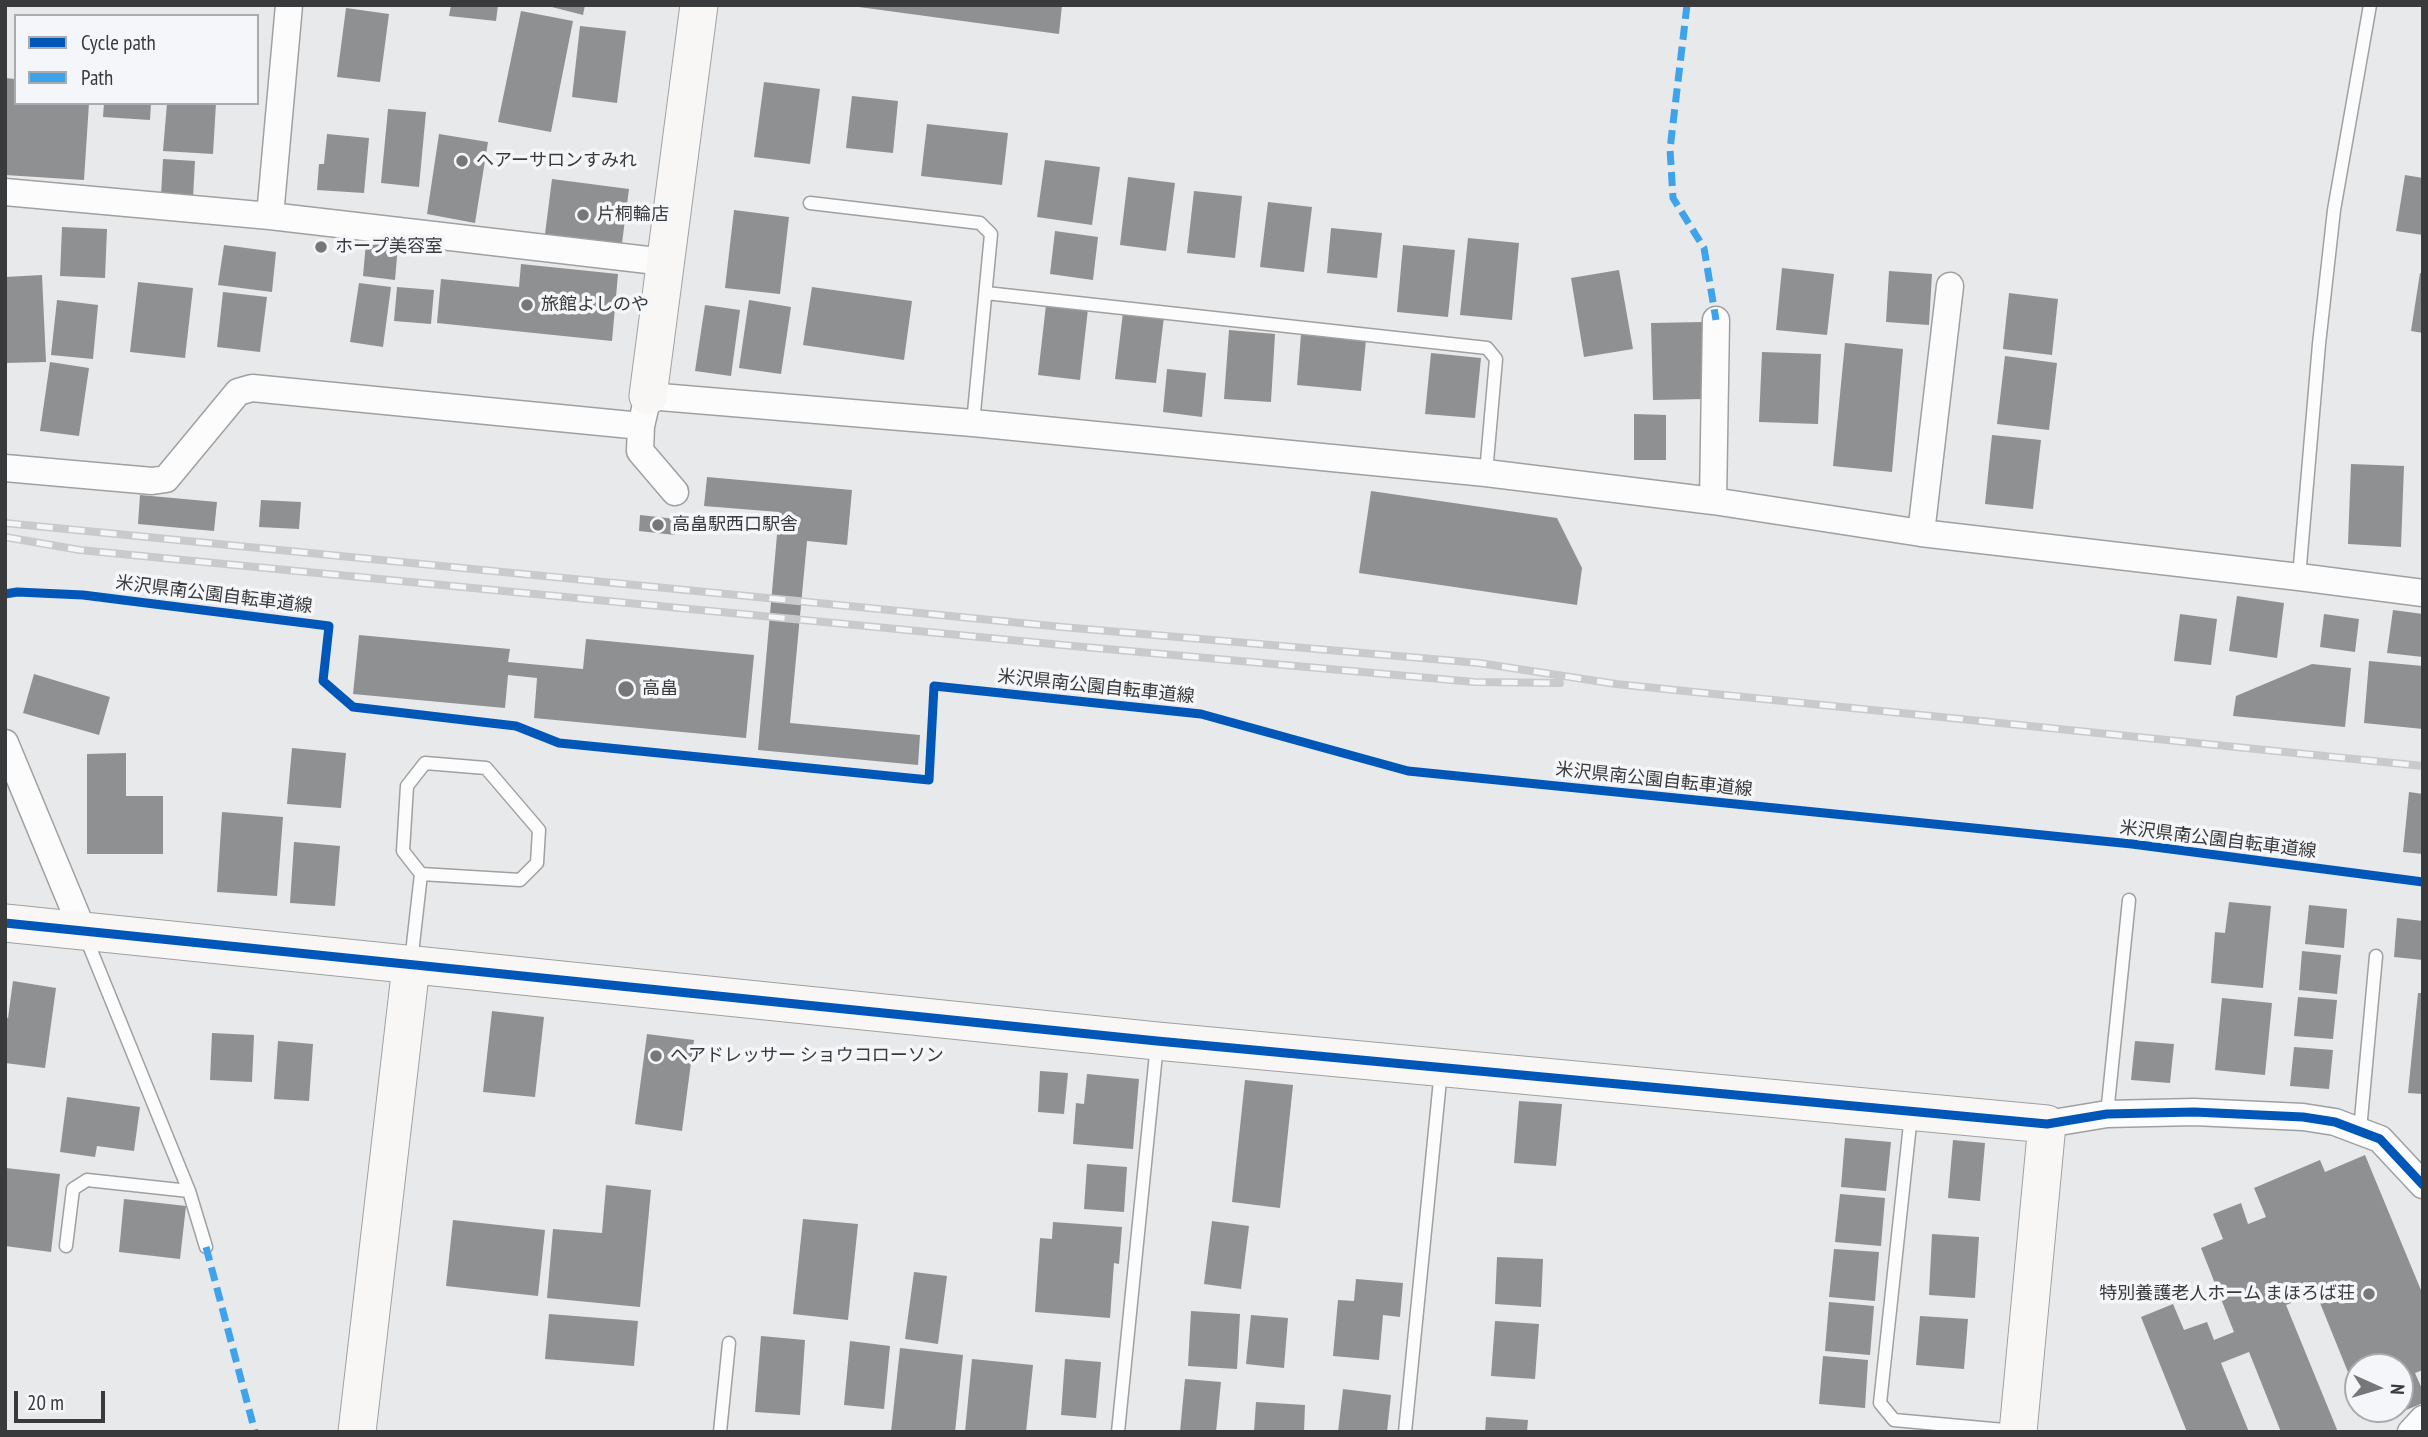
<!DOCTYPE html>
<meta charset="utf-8">
<style>
body{margin:0}
#map{position:relative;width:2428px;height:1437px;overflow:hidden;background:#e8e9eb;font-family:"PT Sans Narrow",sans-serif}
canvas{display:block}
.frame{position:absolute;inset:0;border:7px solid #393a3b;pointer-events:none}
.legend{position:absolute;left:14px;top:14px;width:245px;height:91px;box-sizing:border-box;background:#f5f6f9;border:2px solid #aaabad;margin:0;padding:9px 12px;list-style:none;font-size:21px;color:#393a3b}
.legend li{display:flex;align-items:center;gap:14px;height:35px}
.legend b{width:35px;border:2px solid #aaabad}
.north{position:absolute;left:2344px;top:1353px;width:70px;height:70px;box-sizing:border-box;background:#f5f6f9;border:2px solid #aaabad;border-radius:50%;rotate:94deg;font-size:19px;font-weight:700;line-height:28px;text-align:center;color:#393a3b}
.north::after{content:'';display:block;margin:auto;width:24px;height:32px;background:#767779;clip-path:polygon(50% 0,100% 100%,50% 72%,0 100%)}
.scale{position:absolute;left:14px;top:1391px;width:91px;height:32px;box-sizing:border-box;border:4px solid #393a3b;border-top:0;padding-left:9px;font-size:21px;line-height:24px;white-space:nowrap;color:#393a3b;-webkit-text-stroke:5px #f5f6f9;paint-order:stroke}
</style>
<div id="map">
<canvas width="2428" height="1437"></canvas>
<div class="frame"></div>
<ul class="legend">
<li><b style="height:9px;background:#0057b8"></b>Cycle path</li>
<li><b style="height:9px;background:#3fa3ec"></b>Path</li>
</ul>
<div class="north">N</div>
<div class="scale">20 m</div>
</div>
<script>
const g = document.querySelector('canvas').getContext('2d');
g.lineJoin = 'round';
function paint(path, color) { g.fillStyle = color; g.fill(path, 'evenodd'); }
const poly = rows => new Path2D(rows.map(r => 'M' + r).join(''));
function strokePath(path, color, width, dash) { g.strokeStyle = color; g.lineWidth = width; g.lineCap = dash ? 'butt' : 'round'; g.setLineDash(dash || []); g.stroke(path); }
function label(font, color, halo, rows, align = 'center') {
  g.font = font + ' "PT Sans Narrow","Noto Sans JP",sans-serif'; g.lineWidth = 7; g.setLineDash([]); g.textBaseline = 'middle'; g.strokeStyle = halo; g.fillStyle = color; for (const [text, x, y, turn = 0] of rows) {
    g.save(); g.translate(x, y); g.rotate((+turn || 0) * Math.PI / 180); g.textAlign = isNaN(turn) ? turn : align; if (halo) g.strokeText(text, 0, 0); g.fillText(text, 0, 0); g.restore();
  }
}
const building = poly([
 [451,5,498,5,496,21,449,16],
 [544,5,585,5,583,15],
 [844,5,1062,5,1059,34],
 [346,8,389,14,380,82,337,77],
 [521,11,573,21,551,132,498,122],
 [580,26,626,31,617,103,572,97],
 [5,78,16,79,16,103,89,103,84,180,5,175],
 [764,82,820,89,810,164,754,157],
 [852,96,898,101,893,153,846,148],
 [104,103,151,103,150,120,103,117],
 [167,103,216,103,213,154,163,151],
 [388,109,426,112,419,187,381,183],
 [927,124,1008,133,1002,185,921,176],
 [327,134,369,138,364,193,317,190,319,164,324,164],
 [439,134,488,142,475,223,427,214],
 [163,159,195,161,193,198,161,196],
 [1045,160,1100,167,1092,225,1037,217],
 [2405,175,2423,178,2423,235,2396,231],
 [1128,177,1175,183,1166,251,1120,245],
 [552,179,629,189,622,243,545,234],
 [1194,191,1242,196,1235,258,1187,253],
 [1268,202,1312,207,1304,272,1260,267],
 [734,210,789,217,780,294,725,288],
 [62,227,107,229,105,278,60,276],
 [1331,228,1382,233,1377,278,1327,273],
 [1055,231,1098,237,1093,280,1050,274],
 [1468,238,1519,243,1512,320,1460,315],
 [366,242,398,245,395,280,363,276],
 [224,245,276,252,272,292,218,285],
 [1403,245,1455,250,1448,317,1397,312],
 [521,264,618,274,612,341,437,323,441,279,519,287],
 [1782,268,1834,274,1827,335,1776,330],
 [1619,270,1633,349,1584,357,1571,278],
 [1889,271,1932,274,1929,325,1886,322],
 [2420,273,2423,273,2423,333,2411,331],
 [42,275,46,362,5,363,5,277],
 [138,282,193,288,185,358,130,352],
 [359,283,391,287,383,347,350,342],
 [397,287,434,290,431,324,394,321],
 [812,287,912,301,904,360,803,345],
 [223,292,267,297,260,352,217,347],
 [2009,293,2058,299,2052,355,2003,349],
 [57,300,98,305,93,359,51,355],
 [749,300,791,307,781,374,739,368],
 [705,305,740,310,731,376,695,371],
 [1046,305,1088,309,1080,380,1038,375],
 [1123,312,1164,317,1156,383,1115,379],
 [1704,322,1706,399,1653,400,1651,323],
 [1229,330,1275,334,1271,402,1224,399],
 [1301,334,1366,340,1361,391,1297,385],
 [1845,343,1903,349,1892,472,1833,466],
 [1762,352,1821,354,1818,424,1759,422],
 [1431,353,1481,358,1475,418,1425,414],
 [2005,356,2057,363,2049,430,1997,424],
 [50,362,89,368,79,436,40,431],
 [1167,369,1206,373,1202,417,1163,412],
 [1634,414,1666,415,1666,460,1634,460],
 [1992,435,2041,440,2033,509,1985,504],
 [2351,464,2404,466,2401,547,2348,544],
 [707,477,852,490,847,545,807,541,790,723,920,735,918,765,758,750,779,512,704,506],
 [1371,491,1557,518,1582,568,1577,605,1359,573],
 [140,495,217,502,214,531,138,524],
 [261,500,301,502,299,529,259,527],
 [640,515,676,519,675,535,639,531],
 [2237,596,2284,603,2277,658,2229,651],
 [2393,610,2423,614,2423,657,2387,653],
 [2180,614,2217,619,2211,665,2174,661],
 [2324,614,2359,619,2355,652,2320,647],
 [359,635,510,649,508,662,583,669,586,639,754,655,746,738,534,718,537,678,508,675,505,708,353,694],
 [2369,661,2423,666,2423,729,2364,723],
 [2312,664,2351,668,2345,727,2233,716,2236,696],
 [34,674,110,697,99,735,23,713],
 [292,748,346,753,341,808,287,804],
 [126,753,126,796,163,796,163,854,87,854,87,754],
 [2409,792,2423,794,2423,854,2403,852],
 [222,812,283,817,277,896,217,892],
 [294,842,340,846,335,906,290,903],
 [2229,902,2271,906,2263,988,2211,983,2215,932,2225,933],
 [2309,905,2347,909,2344,948,2305,944],
 [2397,918,2423,921,2423,960,2394,957],
 [2302,951,2341,955,2337,994,2299,990],
 [13,981,56,988,45,1068,5,1063,5,1017,8,1018],
 [2418,993,2423,993,2423,1094,2408,1093],
 [2298,997,2337,1000,2333,1039,2294,1036],
 [2222,998,2272,1003,2265,1075,2215,1070],
 [492,1011,544,1017,535,1097,483,1092],
 [212,1033,254,1035,252,1082,210,1080],
 [647,1034,694,1040,682,1131,635,1124],
 [278,1041,313,1044,309,1101,274,1099],
 [2135,1041,2174,1044,2170,1083,2131,1080],
 [2294,1047,2333,1050,2329,1089,2290,1086],
 [1040,1071,1068,1073,1064,1114,1038,1112],
 [1087,1074,1139,1079,1133,1149,1073,1144,1076,1103,1084,1104],
 [1245,1080,1293,1085,1280,1208,1232,1202],
 [67,1097,140,1107,134,1151,97,1146,95,1157,60,1152],
 [1519,1101,1562,1104,1556,1166,1514,1163],
 [1845,1138,1891,1142,1886,1191,1841,1187],
 [1953,1140,1985,1143,1980,1201,1948,1198],
 [2365,1155,2423,1295,2423,1370,2415,1373,2423,1391,2423,1403,2406,1410,2400,1395,2400,1367,2358,1367,2358,1397,2316,1293,2286,1305,2338,1432,2281,1432,2249,1352,2221,1363,2249,1432,2187,1432,2141,1317,2173,1304,2184,1330,2207,1322,2214,1340,2234,1332,2201,1248,2223,1239,2213,1214,2241,1203,2248,1224,2266,1217,2254,1188,2320,1160,2325,1172],
 [1087,1164,1127,1167,1124,1212,1084,1209],
 [6,1168,60,1174,51,1252,5,1246],
 [606,1185,651,1190,640,1307,547,1298,553,1229,602,1233],
 [1840,1194,1885,1198,1881,1246,1835,1242],
 [124,1199,186,1206,180,1259,119,1252],
 [803,1219,858,1224,848,1320,793,1314],
 [453,1220,545,1230,538,1296,446,1286],
 [1212,1221,1249,1226,1241,1289,1204,1284],
 [1053,1222,1122,1227,1119,1264,1114,1263,1110,1318,1035,1312,1040,1238,1052,1239],
 [1932,1234,1979,1237,1975,1298,1929,1295],
 [1834,1249,1879,1252,1875,1301,1829,1297],
 [1497,1257,1543,1259,1541,1307,1495,1304],
 [914,1272,947,1276,938,1344,905,1339],
 [1356,1279,1403,1283,1400,1317,1383,1315,1379,1360,1333,1356,1338,1300,1354,1301],
 [1829,1302,1874,1306,1870,1355,1825,1351],
 [1191,1311,1240,1314,1237,1369,1188,1366],
 [549,1314,638,1321,634,1366,545,1359],
 [1251,1315,1288,1318,1284,1368,1246,1364],
 [1920,1316,1968,1319,1964,1369,1916,1365],
 [1495,1321,1539,1324,1535,1379,1491,1376],
 [761,1336,805,1340,800,1415,755,1412],
 [850,1341,890,1346,884,1409,844,1405],
 [900,1348,963,1355,955,1432,891,1432],
 [1823,1356,1868,1360,1865,1408,1819,1404],
 [972,1359,1033,1365,1026,1432,965,1432],
 [1065,1359,1101,1362,1096,1418,1061,1415],
 [1185,1379,1221,1382,1216,1432,1180,1432],
 [1343,1389,1391,1395,1387,1432,1338,1432],
 [1256,1402,1305,1405,1304,1432,1254,1432],
 [1486,1417,1528,1420,1527,1432,1485,1432]
]);
const lane = poly([
 [810,203,980,223,991,234,973,423],
 [986,293,1487,348,1496,359,1486,473],
 [2299,577,2319,344,2334,210,2370,5],
 [86,938,189,1191,206,1247],
 [411,962,421,874,403,851,407,786,425,763,486,768,539,830,537,863,520,880,421,874],
 [2107,1114,2129,900],
 [1911,1115,1880,1403,1894,1420,2015,1431],
 [2360,1130,2376,956],
 [66,1246,73,1189,87,1180,189,1191],
 [720,1432,729,1343],
 [1118,1432,1157,1044],
 [1405,1432,1441,1070]
]);
const street = poly([
 [5,192,270,216,665,262],
 [270,216,289,5],
 [5,468,152,481,166,479,238,392,252,388,641,426],
 [675,492,640,451,641,426,648,396,973,423,1486,473,1713,501,1921,533,2299,577,2423,593],
 [1713,501,1716,320],
 [1921,533,1950,286],
 [5,743,83,931],
 [2047,1124,2107,1114,2194,1112,2303,1117,2335,1122,2380,1139,2423,1185],
 [2411,1432,2423,1419]
]);
const secondary = poly([
 [648,396,699,5],
 [5,923,1157,1041,2047,1124,2018,1432],
 [357,1432,411,966]
]);
const rail = poly([
 [5,523,1062,627,1479,663,1616,684,2423,766],
 [5,537,80,550,1062,645,1474,682,1560,683]
]);
const quiet = poly([
 [1687,5,1670,149,1673,198,1704,248,1716,320],
 [206,1247,255,1432]
]);
const cycleway = poly([
 [5,594,17,592,83,595,329,626,323,681,353,707,516,726,559,743,929,780,934,686,1201,714,1408,771,2132,844,2423,882],
 [5,923,1157,1041,2047,1124,2107,1114,2194,1112,2303,1117,2335,1122,2380,1139,2423,1185]
]);
const markers = [
 [462,161,7,"#767779"],
 [583,215,7,"#767779"],
 [321,247,7,"#767779"],
 [527,305,7,"#767779"],
 [658,525,7,"#767779"],
 [626,689,9,"#767779"],
 [656,1056,7,"#767779"],
 [2369,1294,7,"#767779"]
];
const poiNames = [
 ["ヘアーサロンすみれ",476,161],
 ["片桐輪店",597,215],
 ["ホープ美容室",335,247],
 ["旅館よしのや",541,305],
 ["高畠駅西口駅舎",672,525],
 ["高畠",642,689],
 ["ヘアドレッサー ショウコローソン",670,1056],
 ["特別養護老人ホーム まほろば荘",2355,1294,"right"]
];
const streetNames = [
 ["米沢県南公園自転車道線",214,595,7],
 ["米沢県南公園自転車道線",1096,687,6],
 ["米沢県南公園自転車道線",1654,780,6],
 ["米沢県南公園自転車道線",2218,840,7]
];
paint(building, '#8f9091');
strokePath(lane, '#9fa0a1', 15);
strokePath(street, '#9fa0a1', 29);
strokePath(secondary, '#9fa0a1', 39);
strokePath(lane, '#fcfcfc', 12);
strokePath(street, '#fcfcfc', 26);
strokePath(secondary, '#f8f7f6', 37);
strokePath(rail, '#c9cacb', 8);
strokePath(rail, '#f5f6f9', 5, [16]);
strokePath(quiet, '#3fa3ec', 7, [14, 7]);
strokePath(cycleway, '#0057b8', 9);
for (const [x, y, r, color] of markers) { const dot = new Path2D(); dot.arc(x, y, r, 0, 2 * Math.PI); g.fillStyle = color; g.fill(dot); strokePath(dot, '#f5f6f9', 2.5); }
label('18px', '#393a3b', '#f5f6f9', poiNames, 'left');
label('18px', '#393a3b', '#f5f6f9', streetNames);
</script>
